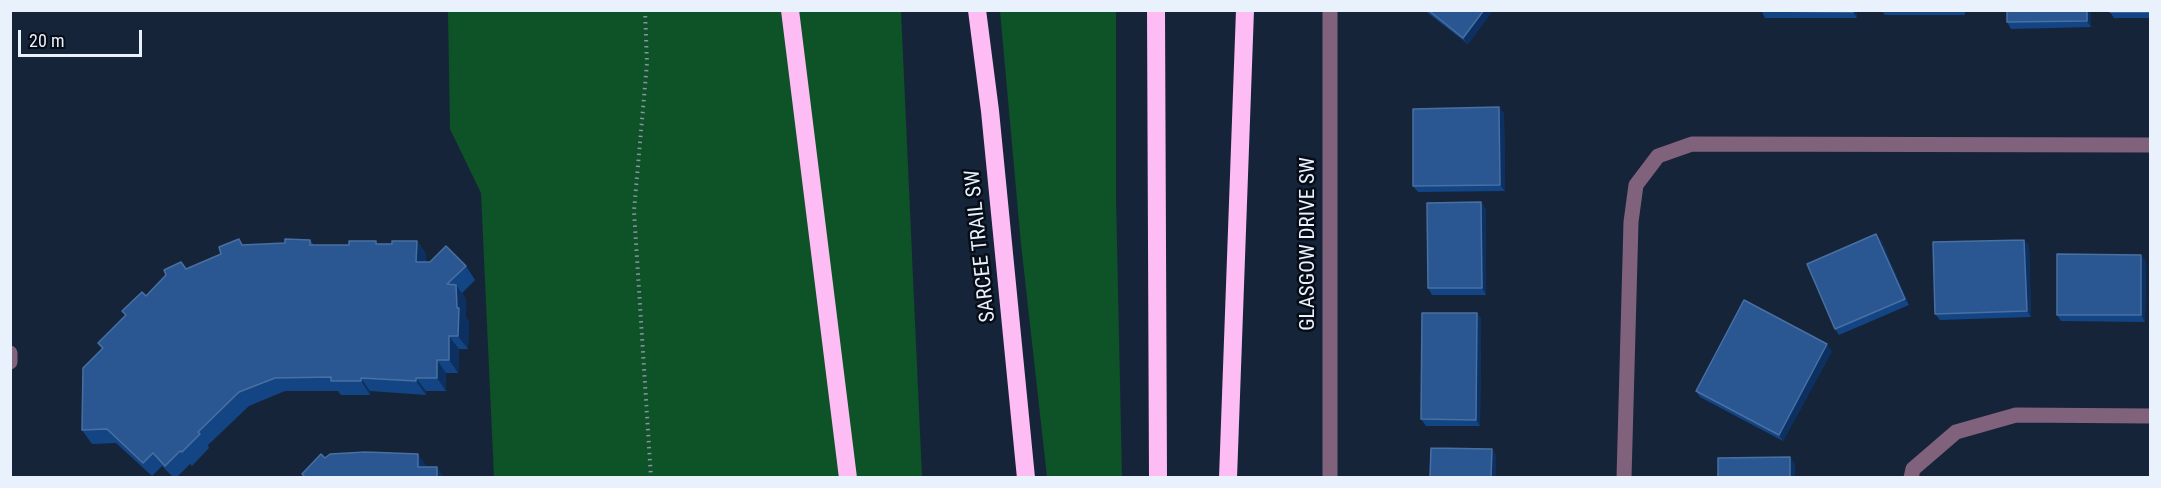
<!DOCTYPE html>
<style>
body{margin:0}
#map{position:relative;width:2161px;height:488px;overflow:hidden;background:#162439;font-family:"Roboto Condensed",sans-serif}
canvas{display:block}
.frame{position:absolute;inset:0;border:12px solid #e9f1fc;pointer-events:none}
.scale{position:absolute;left:18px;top:30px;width:124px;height:27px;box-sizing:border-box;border:3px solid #e9f1fc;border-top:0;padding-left:8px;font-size:18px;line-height:21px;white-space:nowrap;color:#e9f1fc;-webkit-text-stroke:4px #070d17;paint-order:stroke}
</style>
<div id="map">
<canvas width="2161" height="488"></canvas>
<div class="frame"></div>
<div class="scale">20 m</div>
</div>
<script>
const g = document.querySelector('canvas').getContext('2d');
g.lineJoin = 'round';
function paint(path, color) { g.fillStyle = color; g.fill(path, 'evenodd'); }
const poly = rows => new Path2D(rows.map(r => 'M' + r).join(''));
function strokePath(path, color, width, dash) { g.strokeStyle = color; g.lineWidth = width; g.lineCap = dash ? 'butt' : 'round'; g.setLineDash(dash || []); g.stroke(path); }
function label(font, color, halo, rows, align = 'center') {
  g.font = font + ' "Roboto Condensed",sans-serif'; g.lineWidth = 5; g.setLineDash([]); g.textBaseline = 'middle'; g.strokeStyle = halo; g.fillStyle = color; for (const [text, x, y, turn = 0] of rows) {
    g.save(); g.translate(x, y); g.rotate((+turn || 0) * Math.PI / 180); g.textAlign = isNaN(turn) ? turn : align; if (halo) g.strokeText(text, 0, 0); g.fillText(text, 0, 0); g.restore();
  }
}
const green = poly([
 [448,11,901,11,922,477,494,477,481,193,450,129],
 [1000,11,1116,11,1116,197,1122,477,1047,477,1021,244]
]);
const path = poly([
 [645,10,647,63,634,211,651,478]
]);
const minor = poly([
 [10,353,10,362],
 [1330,478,1330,10],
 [1624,478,1631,222,1636,185,1658,156,1692,144,2150,145],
 [1911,478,1913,469,1956,432,2016,415,2150,416]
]);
const highway = poly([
 [790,10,848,478],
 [977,10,990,111,1026,478],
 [1156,10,1158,478],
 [1228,478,1245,10]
]);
const wall = poly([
 [1424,10,1493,10,1468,44],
 [1761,10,1857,10,1857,18,1765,18],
 [1881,10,1965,10,1965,15,1885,15],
 [2007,10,2091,10,2091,27,2011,29,2007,22],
 [2151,10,2151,18,2114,18,2110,12],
 [1504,113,1505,191,1418,192,1413,186],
 [1481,202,1486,209,1486,295,1432,295,1428,288],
 [239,239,242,245,285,243,310,240,314,245,349,245,392,244,417,241,426,254,426,262,466,266,475,280,462,293,466,299,466,318,469,322,468,349,459,349,458,373,446,373,446,391,426,391,426,395,370,391,370,395,341,395,338,391,285,391,249,406,208,445,209,448,192,466,190,464,177,477,173,477,162,466,152,476,116,443,92,444,82,430,102,349,98,343,125,316,122,311,186,269,221,254],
 [1881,240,1909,305,1839,335,1835,329],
 [2024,240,2029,246,2031,317,1940,320,1935,314],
 [2146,261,2145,322,2061,321,2057,315],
 [1477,313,1481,319,1480,426,1426,426,1421,419],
 [1832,351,1783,441,1700,397,1696,391]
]);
const shadedWall = poly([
 [1484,10,1493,10,1468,44,1463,38],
 [1853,10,1857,10,1857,18,1853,12],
 [2087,10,2091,10,2091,27,2087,21],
 [1499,107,1504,113,1505,191,1500,185],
 [1481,202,1486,209,1486,295,1482,288],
 [1876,234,1881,240,1909,305,1905,299],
 [2024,240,2029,246,2031,317,2027,311],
 [417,241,426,254,425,275,416,262],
 [2141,255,2146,261,2145,322,2141,315],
 [456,285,466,299,466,318,469,322,468,349,458,336],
 [1477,313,1481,319,1480,426,1476,420],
 [449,336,459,349,458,373,449,360],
 [1827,344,1832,351,1783,441,1779,435],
 [437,360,446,373,446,391,437,378],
 [361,378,370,391,370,395,361,381],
 [416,378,426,391,426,395,416,381],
 [1492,449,1496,455,1496,477,1491,477],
 [418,454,426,465,426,477,418,467],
 [1790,457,1795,464,1795,477,1790,477],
 [437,467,444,477,437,477]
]);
const building = poly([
 [1428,10,1484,10,1463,38,1428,10],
 [1761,10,1853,10,1853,12,1761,11,1761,10],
 [2007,10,2087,10,2087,21,2007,22,2007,10],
 [2110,10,2151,10,2151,12,2110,12,2110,10],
 [1499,107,1500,185,1413,186,1413,109,1499,107],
 [1481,202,1482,288,1428,288,1427,203,1481,202],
 [1876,234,1905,299,1835,329,1807,264,1876,234],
 [239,239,242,245,285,243,285,239,310,240,310,245,349,245,349,241,376,241,376,244,392,244,392,241,417,241,416,262,430,262,446,246,466,266,447,284,456,285,457,308,459,308,458,336,449,336,449,360,437,360,437,378,416,378,416,381,361,378,361,381,331,381,331,377,275,378,239,392,198,432,200,434,182,452,180,451,165,466,153,453,143,463,107,429,82,430,83,368,103,348,98,343,126,315,122,311,142,292,146,296,166,275,164,270,181,262,186,269,221,254,219,247,239,239],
 [2024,240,2027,311,1935,314,1933,242,2024,240],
 [2057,254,2141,255,2141,315,2057,315,2057,254],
 [1744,300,1827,344,1779,435,1696,391,1744,300],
 [1422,313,1477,313,1476,420,1421,419,1422,313],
 [1431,448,1492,449,1491,477,1430,477,1431,448],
 [366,452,418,454,418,467,437,467,437,477,305,477,302,474,321,454,325,458,330,454,366,452],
 [1790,457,1790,477,1718,477,1718,458,1790,457]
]);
const streetNames = [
 ["GLASGOW DRIVE SW",1309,244,-90],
 ["SARCEE TRAIL SW",981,246,-96]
];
paint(green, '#0e5227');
strokePath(path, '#8993a3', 4, [1.5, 4.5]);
strokePath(minor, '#81627d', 15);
strokePath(highway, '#fdbdf4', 18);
paint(wall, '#134584');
paint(shadedWall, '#0b3061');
paint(building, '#2a5791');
strokePath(building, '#4870a2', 1.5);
label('21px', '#e9f1fc', '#070d17', streetNames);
</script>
